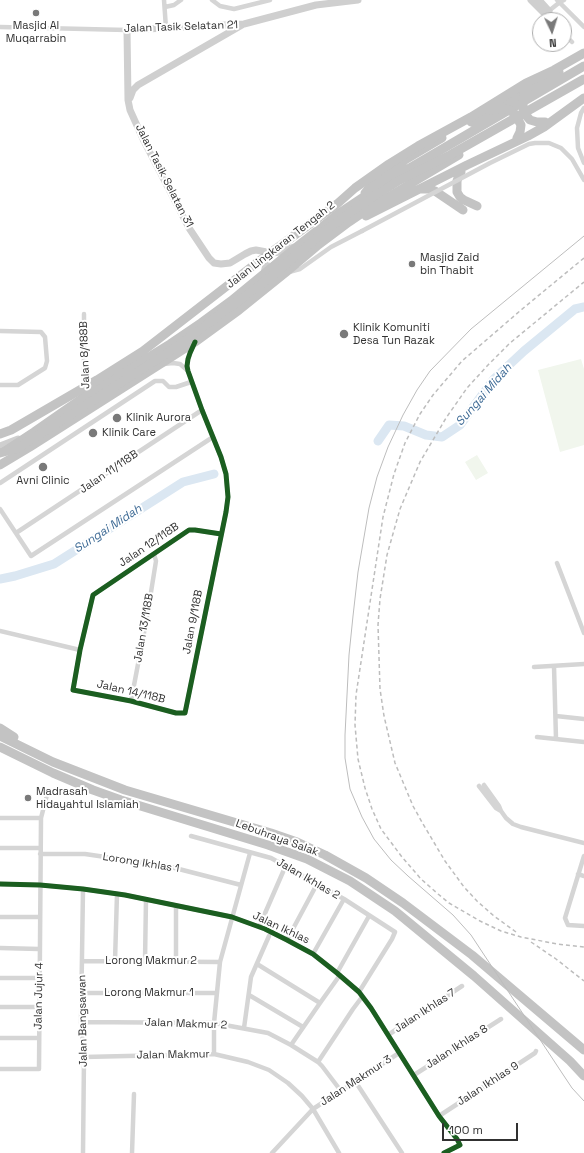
<!DOCTYPE html>
<style>
body{margin:0}
#map{position:relative;width:584px;height:1153px;overflow:hidden;background:#fff;font-family:"Space Grotesk",sans-serif}
canvas{display:block}
.north{position:absolute;left:532px;top:12px;width:40px;height:40px;box-sizing:border-box;background:#fff;border:1px solid #adadad;border-radius:50%;rotate:176deg;font-size:11px;font-weight:700;line-height:16px;text-align:center;color:#313131}
.north::after{content:'';display:block;margin:auto;width:14px;height:18px;background:#797979;clip-path:polygon(50% 0,100% 100%,50% 72%,0 100%)}
.scale{position:absolute;left:442px;top:1123px;width:76px;height:18px;box-sizing:border-box;border:2px solid #313131;border-top:0;padding-left:5px;font-size:12px;line-height:14px;white-space:nowrap;color:#313131;-webkit-text-stroke:3px #fff;paint-order:stroke}
</style>
<div id="map">
<canvas width="584" height="1153"></canvas>
<div class="north">N</div>
<div class="scale">100 m</div>
</div>
<script>
const g = document.querySelector('canvas').getContext('2d');
g.lineJoin = 'round';
function paint(path, color) { g.fillStyle = color; g.fill(path, 'evenodd'); }
const poly = rows => new Path2D(rows.map(r => 'M' + r).join(''));
function strokePath(path, color, width, dash) { g.strokeStyle = color; g.lineWidth = width; g.lineCap = dash ? 'butt' : 'round'; g.setLineDash(dash || []); g.stroke(path); }
function label(font, color, halo, rows, align = 'center') {
  g.font = font + ' "Space Grotesk",sans-serif'; g.lineWidth = 4; g.setLineDash([]); g.textBaseline = 'middle'; g.strokeStyle = halo; g.fillStyle = color; for (const [text, x, y, turn = 0] of rows) {
    g.save(); g.translate(x, y); g.rotate((+turn || 0) * Math.PI / 180); g.textAlign = isNaN(turn) ? turn : align; if (halo) g.strokeText(text, 0, 0); g.fillText(text, 0, 0); g.restore();
  }
}
const green = poly([
 [581,359,584,369,584,445,560,452,538,370],
 [477,455,488,473,476,480,465,462]
]);
const river = poly([
 [378,441,389,425,404,426,426,435,442,437,460,425,494,379,524,351,575,309,584,307],
 [0,579,15,576,54,564,183,482,214,474]
]);
const street = poly([
 [164,0,166,28],
 [212,0,220,6,234,9,270,0],
 [557,0,584,27],
 [165,7,174,5,181,0],
 [550,20,545,14,560,2,564,0],
 [0,27,127,30],
 [564,34,572,42],
 [584,108,581,113,577,128,578,148,584,163],
 [289,272,300,269,331,247,362,231],
 [84,314,84,384,85,388],
 [0,331,41,332,45,337,47,361,45,368,18,385,0,385],
 [193,346,188,359,187,366,188,371,202,410,221,457,226,474,228,497,226,512,185,713,176,713,131,701,73,690,80,650,93,595,189,530,195,530,221,534],
 [164,364,173,363,180,364,187,370],
 [0,483,155,381,163,381,169,387,176,387,191,382],
 [0,509,31,556,213,437],
 [16,533,202,410],
 [557,563,584,633],
 [0,631,80,650],
 [554,666,556,739],
 [534,667,584,664],
 [131,701,147,617,156,561,154,554],
 [556,716,584,719],
 [537,737,584,742],
 [484,785,499,806,501,811,506,818,513,824,521,827,584,843],
 [479,786,496,808,501,811],
 [0,818,41,818],
 [191,836,271,858,344,899,395,932,392,939,359,992],
 [0,848,40,848],
 [40,854,85,854,167,866,241,885],
 [584,856,565,918,568,925,584,926],
 [578,874,584,876],
 [0,884,40,885,83,889,125,895,232,917,265,929,287,940,313,954,337,973,359,992,371,1008,439,1116,457,1139,460,1145,444,1153],
 [83,889,81,1022,84,1057,83,1153],
 [176,906,176,962],
 [0,917,39,917],
 [259,927,286,865],
 [287,940,317,884],
 [0,948,39,949],
 [313,954,344,899],
 [82,961,220,962],
 [115,961,117,894],
 [145,961,146,899],
 [257,964,320,1003],
 [337,973,369,916],
 [0,978,39,978],
 [82,993,217,993],
 [249,995,303,1027],
 [0,1007,39,1007],
 [81,1022,214,1023,268,1033,291,1045,318,1062,322,1066,341,1091],
 [244,1028,251,977,269,936],
 [388,1035,462,986],
 [0,1038,38,1038],
 [291,1045,320,1003,340,975],
 [214,1054,214,1023,220,962,250,853],
 [84,1057,214,1054,248,1062,269,1070,288,1083,302,1096,313,1109,339,1153],
 [318,1062,353,1009,362,997],
 [0,1069,39,1069,41,818,48,791],
 [414,1075,501,1019],
 [355,1081,402,1153],
 [439,1116,535,1053,536,1051],
 [132,1153,134,1094],
 [272,1153,313,1109,399,1053]
]);
const secondary = poly([
 [531,0,545,14],
 [539,0,549,11],
 [130,98,133,90,138,85,242,25],
 [294,247,280,252,272,253,256,250,251,251,245,254,230,263,221,264,214,263,209,258,189,228,144,141,130,110,128,100,127,30,244,24,316,5,358,0],
 [264,273,267,260,264,252],
 [0,446,18,439]
]);
const highway = poly([
 [471,122,559,72],
 [461,172,459,175,457,181,457,192,460,197,464,200,477,206],
 [422,189,429,189,435,191,463,210],
 [365,193,374,182,405,160,442,138],
 [366,216,467,165,528,136,544,127,584,98],
 [5,451,34,432,87,395,170,344,201,323,231,301,299,245,338,214,386,182,584,66],
 [0,465,30,447,195,342,239,310,285,273,317,246,349,222,368,209,459,155],
 [0,728,14,737],
 [0,736,53,762,125,790,271,833,297,842,325,855,366,878,403,903,472,955,584,1050],
 [0,747,53,773,93,790,121,800,268,845,307,859,350,881,395,911,474,976,570,1061,584,1076]
]);
const tram = poly([
 [584,236,471,329,430,371,417,390,403,415,388,447,377,477,369,508,358,572,353,616,349,655,345,735,345,758,350,789,362,817,374,839,391,860,408,876,453,915,471,935,562,1073,572,1088,584,1101]
]);
const rail = poly([
 [584,258,521,310,462,361,433,395,420,414,405,443,394,474,383,517,356,695,355,725,358,759,365,788,372,809,381,829,402,857,421,879,438,894,449,903,480,921,501,931,521,937,557,944,584,947],
 [516,932,494,916,477,901,464,887,445,861,423,824,413,806,395,763,384,716,380,689,378,625,380,599,387,555,400,509,420,462,446,418,467,388,488,365,510,343,584,282],
 [531,942,556,959,584,981]
]);
const streetBridge = poly([
 [362,231,490,163,529,144,535,143,549,143,561,148,572,159,584,180]
]);
const highwayBridge = poly([
 [527,90,524,94,523,102,523,110,524,113,530,120,537,122,545,122],
 [491,110,503,108,509,110,515,114,521,125,520,132,517,138],
 [0,434,11,430,97,380,143,351,254,265,337,204,355,188,389,164,418,146,471,117,526,83,554,70,584,53],
 [0,453,18,448,67,417,178,346,273,275,326,230,362,204,398,181,450,155,584,79]
]);
const cycleway = poly([
 [195,342,190,353,188,359,187,366,188,371,202,410,221,457,226,474,228,497,226,512,185,713,176,713,131,701,73,690,80,650,93,595,189,530,195,530,221,534],
 [0,884,40,885,83,889,125,895,232,917,265,929,287,940,313,954,337,973,359,992,371,1008,439,1116,457,1139,460,1145,444,1153]
]);
const markers = [
 [36,13,4,"#797979"],
 [412,264,4,"#797979"],
 [344,334,5,"#797979"],
 [117,418,5,"#797979"],
 [93,433,5,"#797979"],
 [43,467,5,"#797979"],
 [28,798,4,"#797979"]
];
const poiNames = [
 ["Masjid Al",36,26,"center"],
 ["Muqarrabin",36,39,"center"],
 ["Masjid Zaid",420,258],
 ["bin Thabit",420,271],
 ["Klinik Komuniti",353,328],
 ["Desa Tun Razak",353,341],
 ["Klinik Aurora",126,418],
 ["Klinik Care",102,433],
 ["Avni Clinic",43,481,"center"],
 ["Madrasah",36,792],
 ["Hidayahtul Islamiah",36,805]
];
const streetNames = [
 ["Jalan Tasik Selatan 21",181,27,-2],
 ["Jalan Tasik Selatan 31",164,176,63],
 ["Jalan Lingkaran Tengah 2",281,245,-38],
 ["Jalan 8/188B",85,355,-92],
 ["Jalan 11/118B",109,472,-34],
 ["Jalan 12/118B",149,545,-34],
 ["Jalan 9/118B",193,622,-79],
 ["Jalan 13/118B",144,628,-80],
 ["Jalan 14/118B",131,692,13],
 ["Lebuhraya Salak",277,838,20],
 ["Lorong Ikhlas 1",141,863,9],
 ["Jalan Ikhlas 2",308,879,30],
 ["Jalan Ikhlas",281,928,25],
 ["Lorong Makmur 2",151,961],
 ["Lorong Makmur 1",149,993],
 ["Jalan Jujur 4",39,996,-89],
 ["Jalan Ikhlas 7",425,1011,-33],
 ["Jalan Bangsawan",83,1021,-91],
 ["Jalan Makmur 2",186,1024,2],
 ["Jalan Ikhlas 8",457,1047,-33],
 ["Jalan Makmur",173,1055,-1],
 ["Jalan Makmur 3",356,1081,-33],
 ["Jalan Ikhlas 9",488,1084,-33]
];
const waterNames = [
 ["Sungai Midah",484,395,-49],
 ["Sungai Midah",108,529,-33]
];
paint(green, '#f1f6ed');
strokePath(river, '#dbe7f2', 9);
strokePath(street, '#d5d5d5', 4.5);
strokePath(secondary, '#cfcfcf', 7);
strokePath(highway, '#c3c3c3', 9);
strokePath(tram, '#bdbdbd', 1);
strokePath(rail, '#bdbdbd', 1.5, [4, 3]);
strokePath(streetBridge, '#d5d5d5', 4.5);
strokePath(highwayBridge, '#c3c3c3', 9);
strokePath(cycleway, '#1b5e20', 5);
for (const [x, y, r, color] of markers) { const dot = new Path2D(); dot.arc(x, y, r, 0, 2 * Math.PI); g.fillStyle = color; g.fill(dot); strokePath(dot, '#fff', 1.5); }
label('11px', '#313131', '#fff', poiNames, 'left');
label('11px', '#313131', '#fff', streetNames);
label('italic 12px', '#3d6a95', '#fff', waterNames);
</script>
